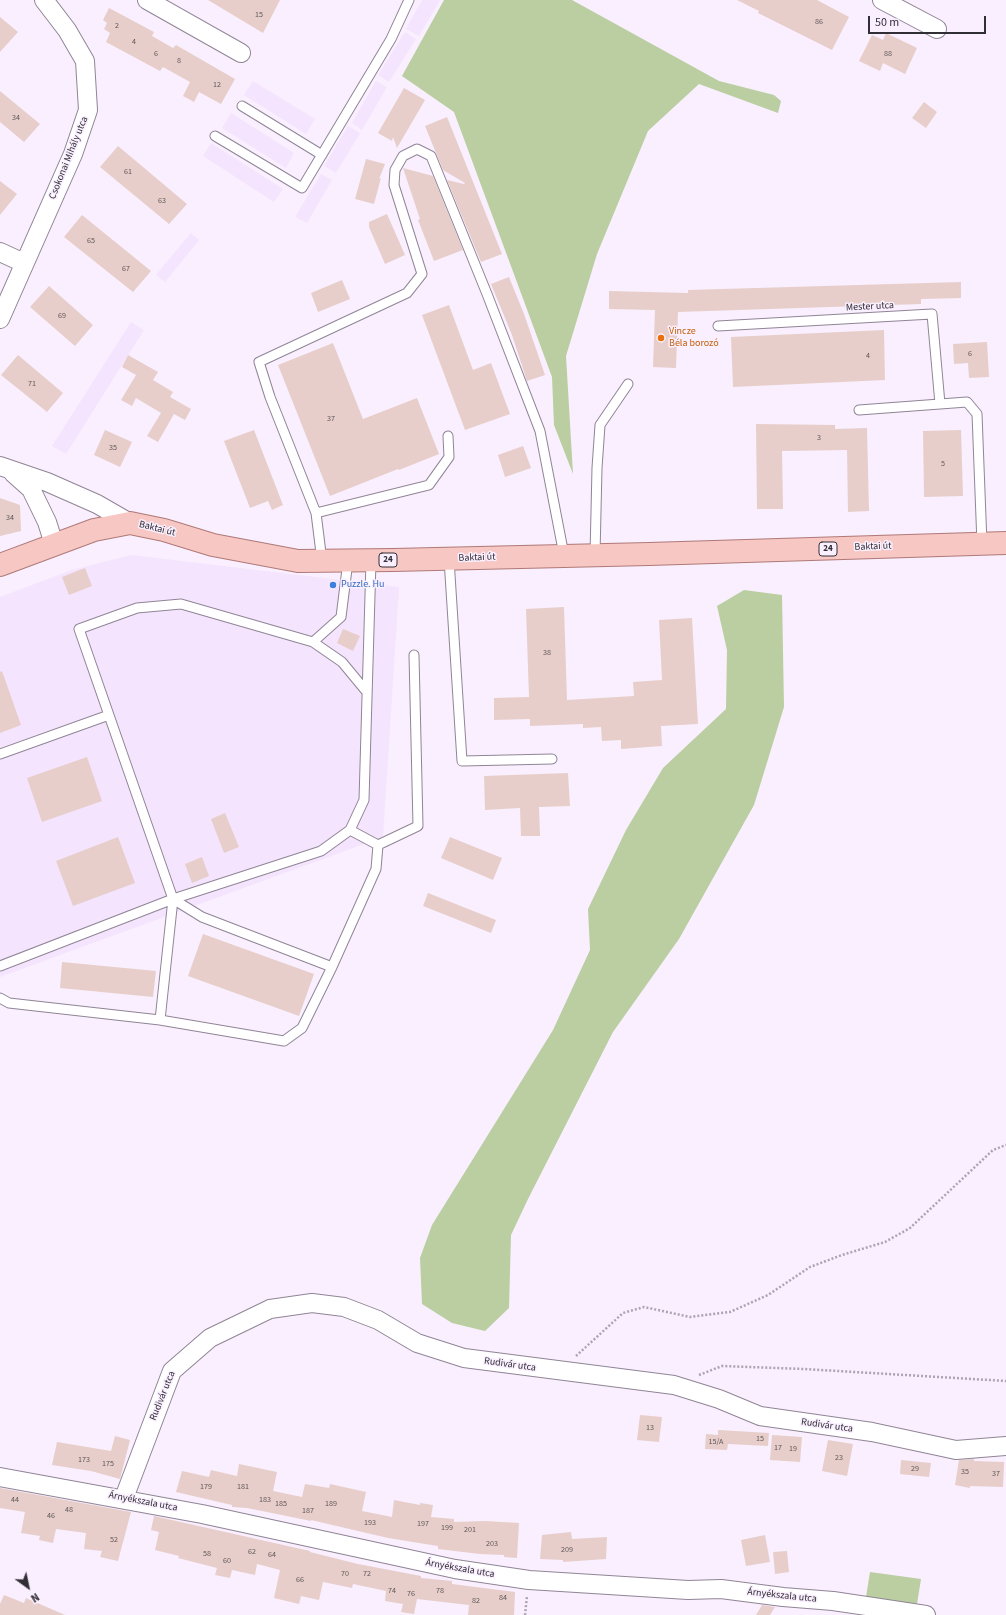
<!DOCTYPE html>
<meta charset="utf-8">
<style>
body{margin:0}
#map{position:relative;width:1006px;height:1615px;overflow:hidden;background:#f9effe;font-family:"Source Sans 3",sans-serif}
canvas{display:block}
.north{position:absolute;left:8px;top:1567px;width:40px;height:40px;-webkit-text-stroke:3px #f9effe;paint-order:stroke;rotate:147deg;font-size:11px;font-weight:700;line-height:16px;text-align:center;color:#322e35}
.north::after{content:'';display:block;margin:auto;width:14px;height:18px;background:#322e35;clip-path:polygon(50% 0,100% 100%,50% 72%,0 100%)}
.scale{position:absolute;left:868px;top:16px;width:118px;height:18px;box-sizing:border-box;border:2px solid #322e35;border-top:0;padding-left:5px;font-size:12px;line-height:14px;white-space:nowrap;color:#322e35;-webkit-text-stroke:3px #f9effe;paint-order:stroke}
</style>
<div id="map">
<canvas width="1006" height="1615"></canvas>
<div class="north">N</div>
<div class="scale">50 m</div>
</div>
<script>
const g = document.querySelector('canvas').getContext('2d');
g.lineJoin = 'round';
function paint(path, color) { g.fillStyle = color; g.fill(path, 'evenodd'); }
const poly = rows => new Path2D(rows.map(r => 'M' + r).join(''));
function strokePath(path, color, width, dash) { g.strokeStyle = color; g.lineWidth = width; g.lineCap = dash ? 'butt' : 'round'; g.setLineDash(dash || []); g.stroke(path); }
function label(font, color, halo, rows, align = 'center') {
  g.font = font + ' "Source Sans 3",sans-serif'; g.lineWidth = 3; g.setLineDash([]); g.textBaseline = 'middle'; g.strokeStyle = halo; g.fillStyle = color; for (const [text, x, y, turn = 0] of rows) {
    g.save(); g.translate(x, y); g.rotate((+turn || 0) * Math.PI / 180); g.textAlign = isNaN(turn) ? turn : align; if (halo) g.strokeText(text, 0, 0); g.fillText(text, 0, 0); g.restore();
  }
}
const built = poly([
 [422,0,440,0,419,36,406,29],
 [405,32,416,39,389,82,378,75],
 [253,81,315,119,306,134,244,95],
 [376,81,387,87,362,130,352,123],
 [231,113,294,153,286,168,222,128],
 [348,126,360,133,336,173,324,166],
 [211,143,283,189,274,202,203,156],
 [321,174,332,180,307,223,295,217],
 [191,233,199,240,165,282,156,275],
 [131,322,144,330,66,454,52,446],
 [131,555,399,587,383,837,0,977,0,597,72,570]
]);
const green = poly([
 [444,0,572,0,719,81,774,95,781,101,778,113,699,84,648,131,597,254,566,356,573,474,554,425,552,377,454,112,402,76],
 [744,590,782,595,784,707,754,805,679,939,613,1032,528,1199,511,1235,509,1308,485,1331,452,1323,422,1304,420,1258,432,1225,553,1030,590,950,588,909,626,830,663,768,726,709,727,650,717,606],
 [870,1572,921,1579,917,1604,866,1597]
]);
const building = poly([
 [208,0,280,0,263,33],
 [737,0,817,0,849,17,832,50,758,13,759,11],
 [109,8,154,32,152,36,173,48,176,45,235,79,221,104,199,92,194,102,183,96,190,82,163,67,160,71,106,42,110,33,104,29,107,23,103,20],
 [0,17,18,32,0,52],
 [886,33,917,48,905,74,883,63,880,71,859,61,872,35,883,40],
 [404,88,425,100,397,148,393,137,392,141,378,133],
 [0,91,40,124,24,142,0,122],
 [924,102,937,112,926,128,912,118],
 [447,117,502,254,481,262,447,180,464,184,465,183,443,170,425,126],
 [118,146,187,204,169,224,100,167],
 [366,159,385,164,379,179,381,178,374,204,355,199],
 [403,168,433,176,463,250,434,261,418,220,420,219],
 [0,181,17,194,0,215],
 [387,214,405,255,385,264,369,227,369,222],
 [82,215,151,271,133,292,64,237],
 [509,277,524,314,545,375,527,381,512,335,491,284],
 [342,280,350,299,318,312,311,293],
 [961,282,961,298,921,299,921,304,678,312,676,368,653,367,655,310,609,309,609,291,688,293,688,290],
 [49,286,93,325,75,346,30,307],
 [449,305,473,370,491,363,510,414,465,430,422,315],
 [884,330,885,380,733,387,731,337],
 [987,342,989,377,969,378,968,363,954,364,953,344],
 [333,343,363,419,417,398,439,454,399,470,398,469,330,496,278,365],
 [18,355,63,393,47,412,1,375],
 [128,355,158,372,153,380,173,392,170,397,191,409,185,420,174,414,158,442,147,436,161,413,136,398,132,406,121,400,136,375,122,367],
 [756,424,835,425,835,429,867,428,869,511,848,512,847,450,782,451,783,509,757,509],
 [105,430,132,442,120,467,94,455],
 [254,430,283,505,272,510,268,501,250,508,224,441],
 [961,430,963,496,924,497,923,431],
 [523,446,531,468,505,477,498,455],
 [0,498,20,505,21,531,0,536],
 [85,568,92,586,69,595,62,577],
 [564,607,567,700,634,696,633,682,662,680,659,620,692,618,698,724,661,726,662,746,621,749,621,740,602,741,601,727,583,728,583,724,530,726,530,719,494,720,494,698,529,697,526,609],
 [343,629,360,636,353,651,337,643],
 [2,671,21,725,0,733,0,672],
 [87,757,102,801,42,822,27,778],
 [568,773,570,806,539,807,540,836,521,836,520,808,485,810,484,776],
 [225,813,239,847,224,853,211,819],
 [118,837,135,883,73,906,56,861],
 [450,837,502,858,493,880,441,858],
 [202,857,209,876,192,883,185,864],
 [428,893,496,920,491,933,423,906],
 [203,934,314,974,299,1016,188,976],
 [62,962,156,971,153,997,60,988],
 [640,1415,662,1417,659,1442,637,1440],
 [718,1430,769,1433,768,1446,728,1444,727,1450,705,1449,706,1434,718,1435],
 [772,1435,802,1437,800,1462,770,1460],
 [115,1436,130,1440,120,1479,91,1471,52,1465,57,1442,111,1451],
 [828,1440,853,1444,847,1476,822,1471],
 [974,1459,974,1461,1004,1462,1003,1487,970,1486,970,1488,955,1485,959,1460],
 [901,1460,931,1463,929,1477,900,1474],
 [239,1464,277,1472,273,1491,302,1497,305,1484,329,1488,330,1484,366,1492,362,1511,392,1517,394,1500,420,1505,420,1503,433,1505,431,1517,454,1519,454,1522,485,1521,519,1523,517,1558,504,1557,504,1555,480,1554,438,1549,438,1546,388,1538,311,1520,311,1521,247,1508,232,1507,232,1505,176,1492,182,1471,209,1477,211,1470,237,1476],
 [0,1488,131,1512,118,1561,100,1557,102,1551,84,1549,86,1533,56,1529,53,1543,39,1540,40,1536,21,1533,25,1512,0,1508],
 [154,1516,310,1551,310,1552,358,1564,421,1576,421,1578,452,1581,452,1584,515,1592,514,1615,468,1615,469,1605,417,1599,414,1614,401,1612,403,1604,385,1601,386,1591,353,1584,352,1588,323,1582,319,1600,301,1596,299,1604,274,1598,280,1570,257,1564,255,1575,232,1570,230,1578,215,1575,217,1568,178,1558,179,1556,155,1550,159,1532,151,1530],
 [571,1532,572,1539,607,1537,606,1559,563,1562,563,1560,540,1559,542,1535],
 [765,1535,770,1562,746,1566,741,1540],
 [787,1551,789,1572,775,1574,773,1552],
 [4,1595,24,1603,26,1598,65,1615,0,1615,0,1604],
 [762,1605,775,1607,770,1615,756,1615]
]);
const path = poly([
 [576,1356,623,1313,644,1307,690,1317,730,1312,768,1295,810,1267,842,1255,885,1242,910,1228,993,1150,1006,1145],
 [699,1375,722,1366,804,1369,1006,1381],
 [525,1615,527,1596]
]);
const lane = poly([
 [242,106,322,155],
 [215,136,302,188,391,39,409,0],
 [718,326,932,314,940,404],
 [859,410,967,402,977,414,982,544],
 [316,513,429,485,449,457,448,436],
 [595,555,597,468,600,425,628,384],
 [449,559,462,761,552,759],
 [322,561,316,513,270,397,259,362,407,293,422,274,394,185,395,170,403,156,417,149,431,156,487,294,540,431,564,555],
 [313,642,342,662,366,691],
 [0,754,109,715],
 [350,830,378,845,418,826,414,655],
 [173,899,202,917,332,967,376,869,378,845],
 [0,966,173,899,321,851,350,830,364,800,371,561],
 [0,998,9,1003,160,1020,173,899,79,629,137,608,181,604,313,642,341,617,348,561],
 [160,1020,284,1041,302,1028,332,967]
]);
const street = poly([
 [147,0,241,53],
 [882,0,937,29],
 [0,252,24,263],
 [0,319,73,154,88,110,85,61,67,30,44,0],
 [0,466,47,482,97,504,130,523],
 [13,473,31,489,47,522,54,544],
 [0,1477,202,1514,455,1569,529,1580,688,1590,721,1589,783,1597,833,1601,926,1615],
 [124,1498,172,1371,210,1338,270,1309,312,1303,344,1307,378,1320,417,1343,464,1358,674,1385,719,1399,760,1416,872,1432,956,1450,1006,1446]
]);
const primary = poly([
 [0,565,94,530,130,523,164,530,213,545,298,561,393,560,649,554,1006,543]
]);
const markers = [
 [661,338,4,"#e8710a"],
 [333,585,4,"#3f7fe0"]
];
const numberNames = [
 ["15",259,15],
 ["86",819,22],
 ["2",117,26],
 ["4",134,42],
 ["6",156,54],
 ["88",888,54],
 ["8",179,61],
 ["12",217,85],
 ["34",16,118],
 ["61",128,172],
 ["63",162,201],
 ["65",91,241],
 ["67",126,269],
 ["69",62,316],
 ["6",970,354],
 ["4",868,356],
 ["71",32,384],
 ["37",331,419],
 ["3",819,438],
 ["35",113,448],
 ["5",943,464],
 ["34",10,518],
 ["38",547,653],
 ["13",650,1428],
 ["15",760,1439],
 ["15/A",716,1442],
 ["17",778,1448],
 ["19",793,1449],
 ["23",839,1458],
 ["173",84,1460],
 ["175",108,1464],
 ["29",915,1469],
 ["35",965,1472],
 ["37",996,1474],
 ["179",206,1487],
 ["181",243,1487],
 ["44",15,1500],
 ["183",265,1500],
 ["185",281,1504],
 ["189",331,1504],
 ["48",69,1510],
 ["187",308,1511],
 ["46",51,1516],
 ["193",370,1523],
 ["197",423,1524],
 ["199",447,1528],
 ["201",470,1530],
 ["52",114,1540],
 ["203",492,1544],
 ["209",567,1550],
 ["62",252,1552],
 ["58",207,1554],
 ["64",272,1555],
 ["60",227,1561],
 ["70",345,1574],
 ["72",367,1574],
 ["66",300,1580],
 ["74",392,1591],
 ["78",440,1591],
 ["76",411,1594],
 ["84",503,1598],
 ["82",476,1601]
];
const shields = [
 [828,549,18],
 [388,560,18]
];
const shieldNames = [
 ["24",828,549],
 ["24",388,560]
];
const streetNames = [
 ["Csokonai Mihály utca",69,158,-68],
 ["Mester utca",870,307,-3],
 ["Baktai út",157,529,14],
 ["Baktai út",873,547,-2],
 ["Baktai út",477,558,-2],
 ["Rudivár utca",510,1365,8],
 ["Rudivár utca",163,1396,-68],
 ["Rudivár utca",827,1426,8],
 ["Árnyékszala utca",143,1502,11],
 ["Árnyékszala utca",460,1569,10],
 ["Árnyékszala utca",782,1596,6]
];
const foodNames = [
 ["Vincze",669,332],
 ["Béla borozó",669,344]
];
const shopNames = [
 ["Puzzle. Hu",341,585]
];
paint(built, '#f4e4fd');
paint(green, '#bacea1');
paint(building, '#e7ceca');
strokePath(lane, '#908596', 11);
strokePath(street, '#908596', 20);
strokePath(primary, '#af7977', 24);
strokePath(path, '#aca4b0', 2.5, [2, 2]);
strokePath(lane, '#fff', 9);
strokePath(street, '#fff', 18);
strokePath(primary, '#f7c7c3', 22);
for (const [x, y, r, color] of markers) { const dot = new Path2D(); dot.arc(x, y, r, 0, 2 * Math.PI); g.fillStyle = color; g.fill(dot); strokePath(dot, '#f9effe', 1.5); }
label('8px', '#5f565a', null, numberNames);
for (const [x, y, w] of shields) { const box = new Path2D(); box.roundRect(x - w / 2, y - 7, w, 14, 3); g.fillStyle = '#f9effe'; g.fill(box); strokePath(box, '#322e35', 1); }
label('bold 9px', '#322e35', null, shieldNames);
label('10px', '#322e35', '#f9effe', streetNames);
label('10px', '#c56008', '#f9effe', foodNames, 'left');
label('10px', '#366cbe', '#f9effe', shopNames, 'left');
</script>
